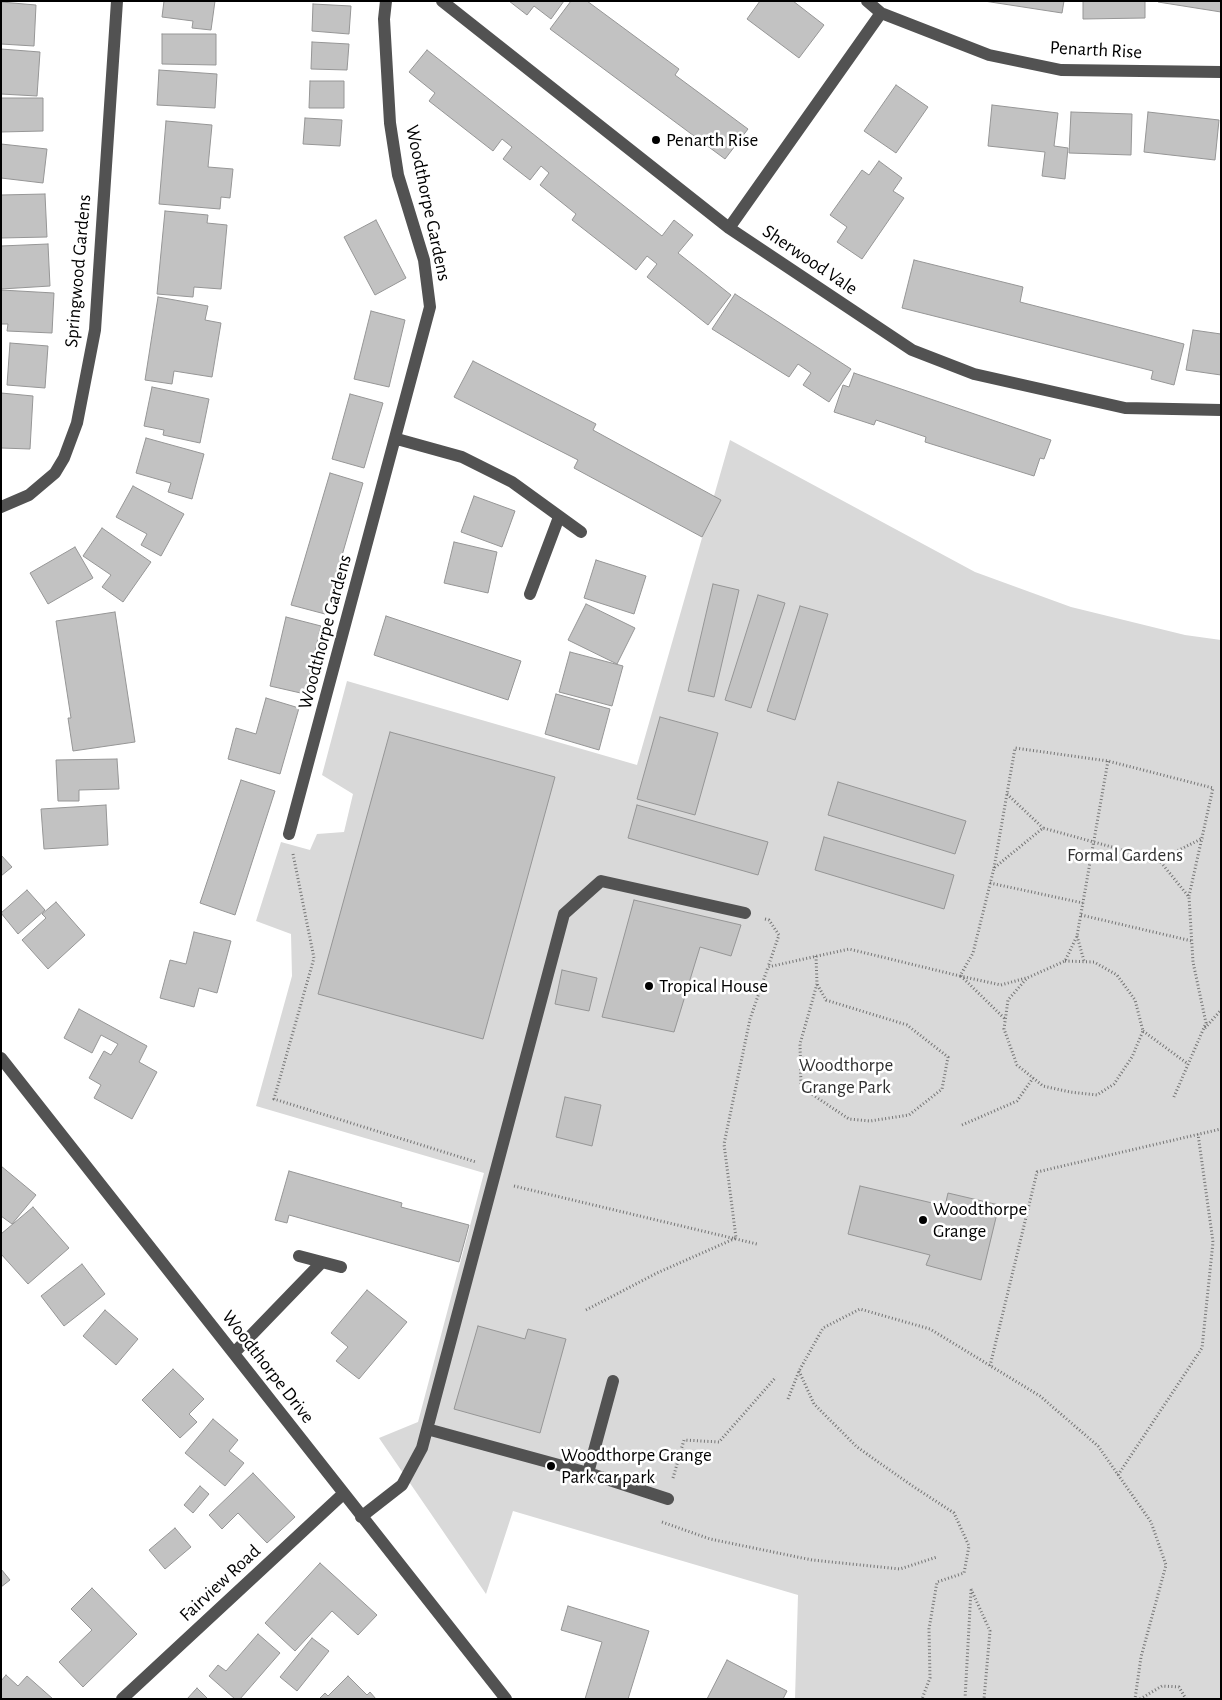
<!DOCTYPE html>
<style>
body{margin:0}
#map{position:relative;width:1222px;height:1700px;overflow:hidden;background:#fff;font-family:"Alegreya Sans",sans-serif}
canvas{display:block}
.frame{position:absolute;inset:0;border:2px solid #000;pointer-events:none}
</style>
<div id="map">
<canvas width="1222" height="1700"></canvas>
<div class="frame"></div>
</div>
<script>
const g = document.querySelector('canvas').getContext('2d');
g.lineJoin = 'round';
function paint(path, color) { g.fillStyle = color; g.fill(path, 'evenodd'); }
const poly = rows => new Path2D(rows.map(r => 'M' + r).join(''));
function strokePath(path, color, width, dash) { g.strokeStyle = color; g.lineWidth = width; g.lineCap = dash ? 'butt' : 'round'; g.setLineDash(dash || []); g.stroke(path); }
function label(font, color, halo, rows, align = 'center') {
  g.font = font + ' "Alegreya Sans",sans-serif'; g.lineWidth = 5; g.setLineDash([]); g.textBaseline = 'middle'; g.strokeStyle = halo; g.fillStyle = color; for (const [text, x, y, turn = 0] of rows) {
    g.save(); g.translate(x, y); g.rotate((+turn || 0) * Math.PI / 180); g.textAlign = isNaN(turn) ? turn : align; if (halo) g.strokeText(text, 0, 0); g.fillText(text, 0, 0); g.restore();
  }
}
const green = poly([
 [730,440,975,572,1071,607,1185,635,1221,640,1221,1699,795,1699,798,1595,513,1511,486,1594,379,1438,418,1422,484,1173,256,1106,292,976,291,934,256,921,281,842,310,850,317,834,344,832,353,794,322,775,347,681,637,765]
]);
const building = poly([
 [164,1,215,1,211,30,192,28,193,21,162,17,164,1],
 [509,1,564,1,551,19,534,6,527,15,509,1],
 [571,1,587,1,679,69,675,75,748,129,725,159,550,29,571,1],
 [760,1,793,1,824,25,799,58,747,19,760,1],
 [984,1,1064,1,1062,13,984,1],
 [1083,1,1145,1,1145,18,1083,19,1083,1],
 [1221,1,1221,12,1158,2,1158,1,1221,1],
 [1,2,36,5,34,46,1,44,1,2],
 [313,4,351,6,349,34,312,31,313,4],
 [162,34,216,34,216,65,162,64,162,34],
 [312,42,349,44,347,70,311,69,312,42],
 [1,49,40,52,37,96,1,94,1,49],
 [427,50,662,236,674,220,693,235,678,253,731,295,708,325,647,277,657,264,647,256,636,270,572,220,576,214,540,185,549,173,541,166,530,180,503,159,512,147,502,139,493,151,429,101,435,93,409,72,427,50],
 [159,70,217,74,215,108,157,105,159,70],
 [310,81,344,81,344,108,309,108,310,81],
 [896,85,928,107,896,153,864,131,896,85],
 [1,98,43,98,43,131,1,132,1,98],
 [992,105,1058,113,1054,146,1068,148,1065,179,1042,176,1045,152,988,146,992,105],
 [1071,112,1132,114,1131,155,1069,153,1071,112],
 [1148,112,1219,120,1215,160,1144,152,1148,112],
 [305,118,342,120,340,146,303,144,305,118],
 [166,121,212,125,208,167,233,169,230,198,221,197,220,209,159,204,166,121],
 [1,144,47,149,43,183,1,178,1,144],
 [879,161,902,178,893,191,904,198,862,259,837,242,847,227,830,215,862,170,869,175,879,161],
 [45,194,47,237,1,238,1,195,45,194],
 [165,211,208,215,207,223,227,225,221,289,194,287,193,297,157,294,165,211],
 [376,220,406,278,375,295,344,237,376,220],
 [48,244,50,286,1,289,1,246,48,244],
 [914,260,1023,287,1020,302,1184,344,1174,385,1151,379,1153,371,902,308,914,260],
 [1,290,54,293,52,333,7,331,8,324,1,324,1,290],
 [735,294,851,369,829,402,803,385,811,373,798,364,789,377,712,329,735,294],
 [158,297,208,306,205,320,221,323,212,377,174,371,172,384,145,380,158,297],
 [371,311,405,320,389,387,354,379,371,311],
 [1193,330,1221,334,1221,375,1186,370,1193,330],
 [10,343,48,346,45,388,7,385,10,343],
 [473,361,596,424,593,430,721,500,702,537,574,468,578,460,454,397,473,361],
 [854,373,1051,440,1044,459,1040,458,1034,476,925,442,926,437,876,420,874,425,834,412,843,385,849,387,854,373],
 [152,387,209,399,200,443,163,435,164,430,144,426,152,387],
 [1,393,33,396,30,449,1,448,1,393],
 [350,394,383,403,364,468,332,459,350,394],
 [146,438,204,454,192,499,168,492,171,483,136,473,146,438],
 [330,473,363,483,325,614,291,605,330,473],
 [133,486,184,514,161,556,141,545,147,534,116,517,133,486],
 [474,496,515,511,502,547,461,532,474,496],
 [102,528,151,562,123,602,102,587,111,575,83,556,102,528],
 [454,542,497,552,488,593,444,583,454,542],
 [75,547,93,578,48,604,30,573,75,547],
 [596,560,646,576,634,614,584,598,596,560],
 [713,584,739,590,714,697,688,691,713,584],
 [758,595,785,603,751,708,725,700,758,595],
 [586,604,635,628,617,664,568,640,586,604],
 [800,606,828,614,795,720,767,711,800,606],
 [115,612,135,742,73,751,68,718,71,718,56,621,115,612],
 [386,616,521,661,508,700,374,655,386,616],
 [286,617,321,626,305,694,270,686,286,617],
 [570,652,623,666,612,706,559,692,570,652],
 [556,694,610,709,599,750,545,734,556,694],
 [266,698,299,708,280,774,228,759,236,728,256,734,266,698],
 [660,717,718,733,695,815,637,799,660,717],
 [390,732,555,777,483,1039,318,994,390,732],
 [117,759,119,789,79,790,79,801,58,801,56,760,117,759],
 [241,780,275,791,235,915,200,903,241,780],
 [838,782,966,821,955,854,828,815,838,782],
 [106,805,108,845,44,849,41,809,106,805],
 [637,805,768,842,758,875,628,838,637,805],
 [824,837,954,875,944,909,815,870,824,837],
 [1,855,12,867,1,876,1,855],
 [27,890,45,910,18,934,1,913,27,890],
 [634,900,741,925,731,956,700,947,674,1032,602,1017,634,900],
 [56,902,85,935,48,969,22,940,46,918,42,914,56,902],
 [194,932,231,941,217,993,199,988,194,1007,160,998,170,960,186,964,194,932],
 [562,970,597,978,589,1011,555,1004,562,970],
 [79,1009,147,1046,139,1062,157,1072,132,1119,94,1098,101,1085,89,1078,104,1051,111,1055,118,1044,101,1035,92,1053,64,1038,79,1009],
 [565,1097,601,1105,592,1146,556,1137,565,1097],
 [1,1166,36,1195,12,1224,1,1216,1,1166],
 [289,1171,402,1203,401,1207,469,1225,459,1262,289,1215,287,1223,275,1220,289,1171],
 [860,1186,945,1206,948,1193,999,1205,981,1280,926,1265,930,1255,848,1234,860,1186],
 [33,1207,69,1248,28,1284,1,1254,1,1234,33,1207],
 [82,1264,105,1294,64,1326,41,1296,82,1264],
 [367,1290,407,1322,359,1379,336,1361,348,1347,331,1333,367,1290],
 [105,1310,138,1339,116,1365,83,1336,105,1310],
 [478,1326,525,1339,528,1329,566,1339,540,1433,454,1409,478,1326],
 [173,1369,204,1399,189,1414,197,1422,180,1438,142,1400,173,1369],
 [213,1419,238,1440,229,1451,244,1463,225,1486,185,1453,213,1419],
 [253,1473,295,1517,267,1543,238,1513,222,1529,209,1515,253,1473],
 [200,1486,209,1494,193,1513,184,1505,200,1486],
 [175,1528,191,1547,165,1569,149,1550,175,1528],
 [320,1563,377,1615,358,1635,332,1611,295,1651,265,1623,320,1563],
 [1,1569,10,1580,1,1587,1,1569],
 [92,1588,137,1634,83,1687,59,1662,92,1630,71,1609,92,1588],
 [568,1606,649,1631,628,1699,585,1699,602,1642,561,1630,568,1606],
 [258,1634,280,1653,240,1699,235,1699,209,1676,218,1665,226,1671,258,1634],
 [312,1638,329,1651,297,1691,280,1677,312,1638],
 [727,1660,787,1691,783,1699,707,1699,727,1660],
 [6,1675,18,1686,27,1676,53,1699,1,1699,1,1681,6,1675],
 [348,1676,367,1695,370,1692,376,1699,319,1699,325,1693,328,1696,348,1676],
 [197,1688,208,1699,187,1699,197,1688]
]);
const path = poly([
 [1007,794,1043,828],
 [293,854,314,958,274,1099,476,1162],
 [1159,860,1203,838],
 [994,868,1015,748,1108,761,1213,788,1189,896],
 [990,883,1083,903],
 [1081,915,1192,941],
 [765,919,769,920,779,935,768,967],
 [1077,936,1084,961],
 [816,956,817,984,800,1044,801,1087,849,1119,870,1121,909,1115,942,1089,948,1057,907,1025,826,1000,817,984],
 [1065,961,1094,962,1117,975,1135,1000,1143,1031,1132,1057,1114,1084,1097,1095,1070,1092,1043,1086,1017,1065,1004,1029,1008,1000,1027,978,1065,961,1077,936,1108,761],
 [960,976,1001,985,1026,978],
 [961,976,1005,1019],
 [1205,1028,1221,1010],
 [1143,1031,1188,1064],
 [962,1125,1017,1101,1033,1078],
 [514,1186,757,1244],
 [586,1310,657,1273,736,1238,724,1144,750,1019,768,967,849,949,960,976,973,953,994,868,1043,828,1159,860,1189,897,1193,962,1206,1023,1173,1099],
 [990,1366,1037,1172,1221,1129],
 [799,1371,814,1404,857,1447,911,1485,954,1513,969,1546,964,1573,937,1582,929,1629,930,1678,922,1699],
 [788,1399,799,1371,823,1328,860,1309,930,1329,1040,1396,1098,1446,1151,1522,1166,1565,1141,1657,1135,1699],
 [1118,1475,1202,1348,1213,1242,1198,1134],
 [673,1478,684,1440,719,1442,776,1377],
 [662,1522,710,1539,812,1560,900,1569,937,1557],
 [971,1589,990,1631,984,1699],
 [965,1699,971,1590],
 [1140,1699,1162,1686,1179,1687,1186,1699]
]);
const minor = poly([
 [442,1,729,228,912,350,974,374,1125,408,1221,410],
 [867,1,881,13,989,55,1061,70,1221,72],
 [729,228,881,13],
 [397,439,462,457,512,482,581,532],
 [1,507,29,495,55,473,64,458,77,423,95,330,117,1],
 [530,594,559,517],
 [289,834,430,307,424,260,398,175,390,123,384,19,386,1],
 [1,1058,506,1699],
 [299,1256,341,1267],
 [234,1353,322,1262],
 [427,1429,588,1473,668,1499],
 [588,1473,613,1381],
 [361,1517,402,1485,422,1448,564,914,601,881,745,913],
 [122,1699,343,1494]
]);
const markers = [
 [656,140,5,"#000"],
 [649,986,5,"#000"],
 [923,1220,5,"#000"],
 [551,1466,5,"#000"]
];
const streetNames = [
 ["Penarth Rise",1096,50,3],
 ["Woodthorpe Gardens",428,203,78],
 ["Sherwood Vale",810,260,34],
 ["Springwood Gardens",78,271,-85],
 ["Woodthorpe Gardens",325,632,-75],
 ["Woodthorpe Drive",268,1367,52],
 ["Fairview Road",220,1583,-43]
];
const poiNames = [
 ["Penarth Rise",666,140],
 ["Tropical House",659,986],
 ["Woodthorpe",933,1209],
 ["Grange",933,1231],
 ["Woodthorpe Grange",561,1455],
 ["Park car park",561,1477]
];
const parkNames = [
 ["Formal Gardens",1125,855],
 ["Woodthorpe",846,1065],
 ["Grange Park",846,1087]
];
paint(green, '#d9d9d9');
paint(building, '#c2c2c2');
strokePath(building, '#969696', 1);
strokePath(path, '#747474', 3, [1, 2.5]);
strokePath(minor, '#525252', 12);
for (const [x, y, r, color] of markers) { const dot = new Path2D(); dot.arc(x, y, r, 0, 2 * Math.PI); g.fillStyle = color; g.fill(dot); strokePath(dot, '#fff', 2); }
label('19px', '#000', '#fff', streetNames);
label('19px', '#000', '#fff', poiNames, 'left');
label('19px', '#303030', '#fff', parkNames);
</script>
